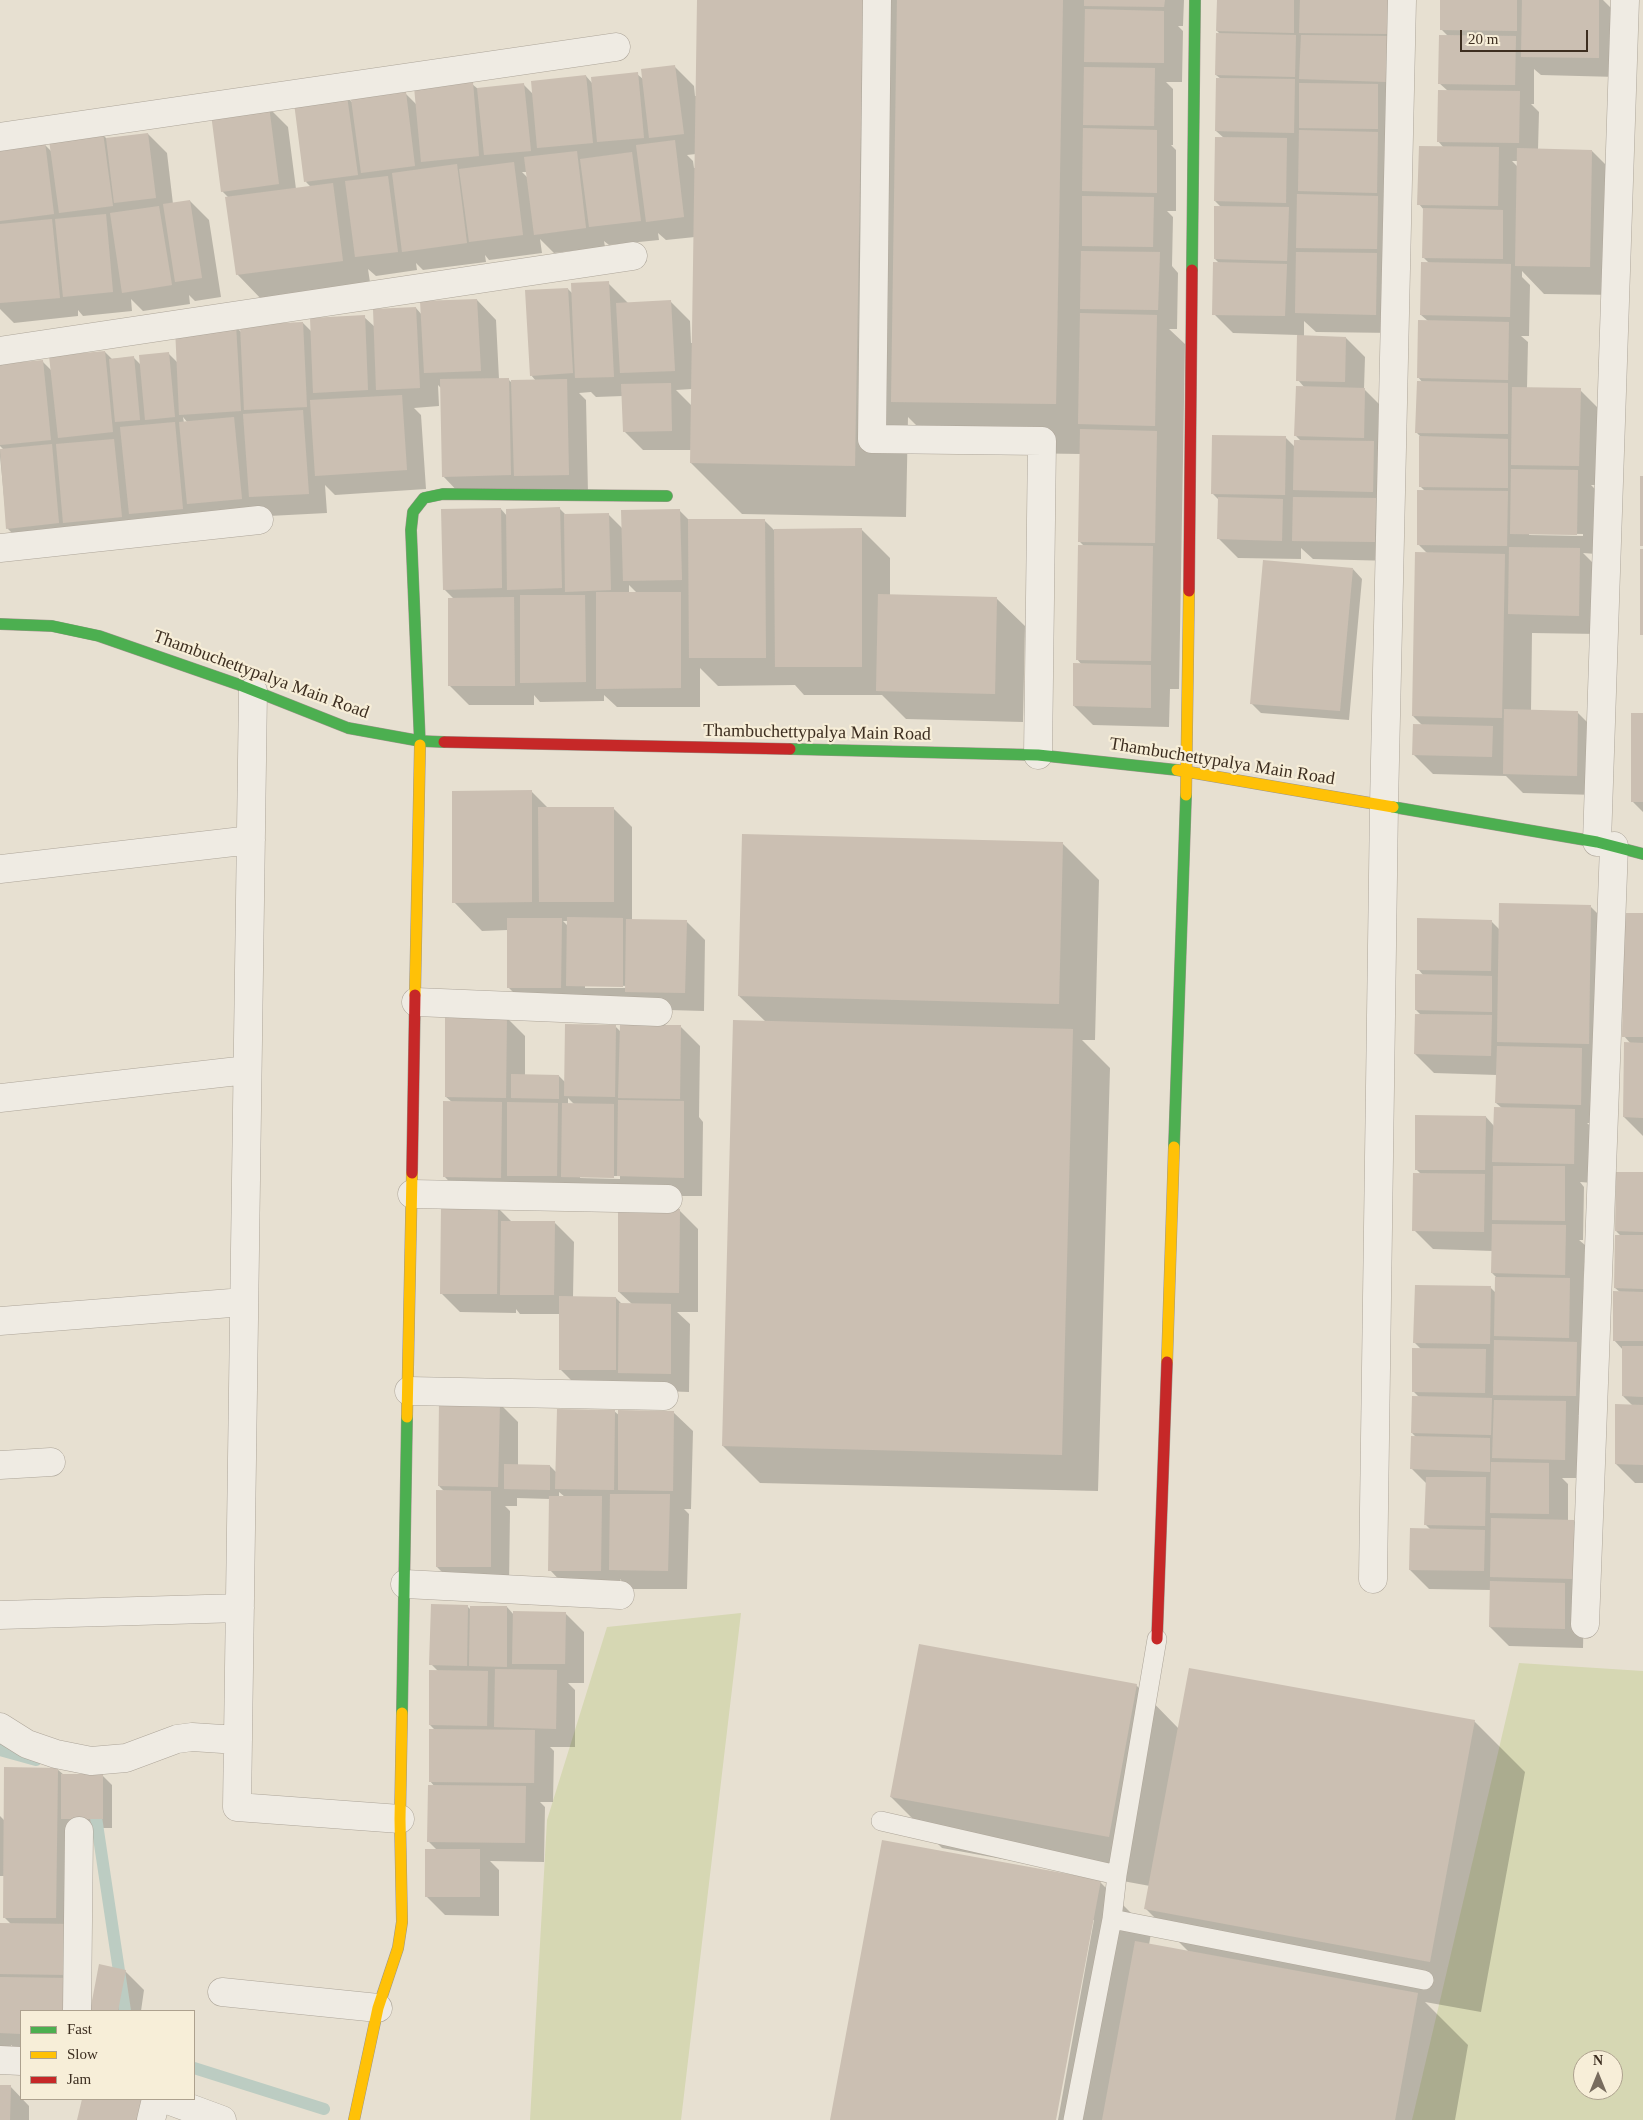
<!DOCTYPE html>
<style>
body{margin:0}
#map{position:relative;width:1643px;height:2120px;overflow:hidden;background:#e7e0d1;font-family:"Times New Roman",serif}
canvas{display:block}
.legend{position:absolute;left:20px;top:2010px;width:175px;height:90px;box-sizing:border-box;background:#f7eed8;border:1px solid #ada18e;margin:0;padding:6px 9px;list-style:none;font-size:15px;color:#3d2e20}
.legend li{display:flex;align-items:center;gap:10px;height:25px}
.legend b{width:25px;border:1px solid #ada18e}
.north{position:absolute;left:1573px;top:2050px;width:50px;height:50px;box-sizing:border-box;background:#f7eed8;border:1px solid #ada18e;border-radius:50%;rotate:0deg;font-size:14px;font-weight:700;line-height:20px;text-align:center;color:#3d2e20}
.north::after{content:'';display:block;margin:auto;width:18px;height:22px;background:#786c5e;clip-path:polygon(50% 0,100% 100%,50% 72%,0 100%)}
.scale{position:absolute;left:1460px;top:30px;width:128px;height:22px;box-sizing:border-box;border:2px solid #3d2e20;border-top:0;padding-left:6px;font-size:15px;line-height:18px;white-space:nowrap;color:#3d2e20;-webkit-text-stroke:4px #f7eed8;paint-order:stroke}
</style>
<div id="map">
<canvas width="1643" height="2120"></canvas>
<ul class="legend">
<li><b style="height:6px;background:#4caf50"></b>Fast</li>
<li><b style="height:6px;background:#ffc107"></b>Slow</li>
<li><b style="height:6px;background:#c62828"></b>Jam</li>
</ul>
<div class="north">N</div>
<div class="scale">20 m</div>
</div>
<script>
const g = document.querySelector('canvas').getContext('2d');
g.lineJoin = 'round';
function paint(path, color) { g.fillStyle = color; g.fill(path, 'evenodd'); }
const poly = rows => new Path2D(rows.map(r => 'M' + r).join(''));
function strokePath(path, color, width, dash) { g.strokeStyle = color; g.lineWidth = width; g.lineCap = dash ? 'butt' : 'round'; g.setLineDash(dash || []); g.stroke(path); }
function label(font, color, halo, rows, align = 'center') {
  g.font = font + ' "Times New Roman",serif'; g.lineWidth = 4.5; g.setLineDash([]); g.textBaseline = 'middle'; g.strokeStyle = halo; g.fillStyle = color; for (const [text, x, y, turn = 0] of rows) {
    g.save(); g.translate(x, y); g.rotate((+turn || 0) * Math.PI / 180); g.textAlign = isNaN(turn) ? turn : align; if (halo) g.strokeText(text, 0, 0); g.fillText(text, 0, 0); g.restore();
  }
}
const green = poly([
 [741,1613,681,2120,530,2120,547,1820,607,1627],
 [1519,1663,1643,1671,1643,2120,1412,2120],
 [1583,2060,1613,2060,1613,2090,1583,2090]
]);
const shadow = poly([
 [699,0,1184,0,1183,26,1178,26,1183,31,1182,82,1166,82,1173,89,1173,145,1171,145,1176,150,1176,211,1167,211,1173,217,1172,266,1178,273,1177,329,1169,329,1185,344,1179,689,1170,689,1169,727,1093,725,1074,706,1082,665,1077,659,1084,546,1080,542,1081,454,943,452,908,417,906,517,742,514,691,463,691,450,643,450,624,431,623,396,596,397,591,392,579,393,586,400,588,493,462,496,443,476,441,388,438,385,439,406,414,408,421,415,426,489,335,495,325,485,327,513,269,516,259,506,261,518,26,547,7,528,0,456,0,450,4,450,0,446,0,365,42,361,52,371,105,352,112,359,133,357,141,365,168,353,177,362,236,327,241,332,303,323,312,332,364,317,375,327,416,308,422,315,477,300,496,320,499,379,508,379,513,384,536,381,531,375,568,289,573,294,608,283,628,303,671,302,690,321,691,343,693,343,695,237,666,240,658,233,659,240,609,245,604,241,605,247,554,253,540,239,542,253,489,260,485,255,486,262,423,270,416,263,417,270,376,276,368,269,371,289,265,303,237,274,229,198,222,191,269,108,288,127,296,189,311,187,306,182,347,98,353,103,405,93,417,105,472,84,478,89,523,84,533,94,586,76,592,83,637,74,643,79,675,67,694,86,695,96,697,96],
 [696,154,696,168,694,168,693,161,687,155],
 [522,172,527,172,528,178],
 [692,389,692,406,676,390],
 [183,417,188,423,184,423],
 [1218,0,1410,0,1394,333,1316,332,1304,321,1304,337,1346,338,1365,357,1364,389,1383,408,1394,561,1313,559,1301,548,1301,559,1238,558,1219,539,1219,500,1212,493,1286,438,1295,447,1301,441,1296,436,1305,388,1298,380,1298,335,1233,333,1214,314,1220,264,1215,259,1221,207,1215,201,1224,138,1216,131,1221,79,1216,75,1221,35,1217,31],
 [1442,0,1603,0,1618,15,1617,77,1541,75,1534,69,1534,104,1531,104,1539,112,1538,150,1592,151,1620,179,1618,295,1544,294,1522,271,1522,277,1530,285,1529,336,1521,336,1528,342,1527,388,1580,390,1599,409,1598,485,1591,485,1597,491,1596,554,1583,553,1599,569,1598,634,1532,633,1531,711,1577,712,1596,731,1596,795,1523,793,1506,776,1433,774,1414,755,1423,726,1413,716,1427,553,1418,544,1425,491,1420,486,1421,437,1416,432,1423,383,1418,377,1428,321,1421,315,1430,264,1423,257,1424,210,1419,204,1444,148,1438,141,1448,91,1439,83,1448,36,1441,29],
 [1512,161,1518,161,1518,167],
 [1529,533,1583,534,1583,536,1529,535],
 [148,134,167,153,173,204,190,201,209,220,221,297,195,301,189,295,190,304,143,311,131,299,132,311,83,316,78,310,78,316,14,323,0,309,0,149,44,144,52,152,103,135,107,139],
 [501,509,507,516,560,509,566,515,608,514,623,529,680,511,690,521,764,520,774,530,861,529,890,558,890,596,996,598,1025,626,1023,722,906,719,882,695,804,695,795,685,718,686,700,668,700,707,617,707,604,695,604,701,540,702,534,695,534,705,469,705,449,685,454,599,444,589],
 [629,585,637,593,629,593],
 [1353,569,1362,579,1349,720,1261,713,1251,703],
 [1643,715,1643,812,1633,802],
 [531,791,548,808,613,808,632,827,632,920,686,921,705,940,704,1011,527,1006,508,987,508,930,482,931,454,902],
 [563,921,568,921,568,926],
 [585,985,629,986,629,988,585,988],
 [1062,843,1099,880,1095,1040,1082,1040,1110,1068,1098,1491,760,1483,723,1446,766,1022,739,996],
 [1590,906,1619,935,1600,1123,1587,1123,1594,1129,1593,1183,1580,1182,1584,1187,1583,1240,1579,1240,1585,1245,1583,1293,1589,1299,1595,1415,1578,1415,1585,1422,1584,1478,1562,1478,1568,1484,1568,1521,1574,1521,1593,1540,1584,1603,1583,1648,1509,1646,1490,1627,1491,1590,1429,1589,1410,1570,1431,1530,1426,1525,1427,1484,1412,1469,1417,1438,1412,1433,1420,1398,1413,1391,1421,1349,1414,1342,1490,1287,1496,1293,1496,1277,1492,1273,1493,1251,1433,1249,1414,1230,1421,1174,1416,1169,1486,1117,1494,1126,1503,1109,1496,1103,1497,1075,1434,1073,1415,1054,1421,1015,1416,1010,1424,976,1418,969,1491,921,1499,929],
 [1643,914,1643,1136,1624,1117,1631,1044,1624,1036],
 [506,1017,525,1036,525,1076,559,1076,566,1083,615,1026,621,1032,680,1026,700,1046,699,1117,703,1122,702,1196,463,1196,444,1176,452,1102,446,1097],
 [568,1098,575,1105,568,1104],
 [580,1176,620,1176,620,1179,580,1178],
 [1643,1174,1643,1483,1635,1483,1616,1464,1633,1406,1623,1396,1623,1350,1614,1340,1620,1292,1615,1288,1621,1236,1616,1231],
 [497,1207,512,1222,555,1223,574,1242,573,1297,616,1298,622,1304,632,1304,619,1292,679,1210,698,1229,698,1312,677,1312,690,1324,689,1392,579,1388,560,1369,560,1314,520,1314,516,1309,516,1313,460,1312,441,1293],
 [499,1403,518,1422,518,1466,550,1466,557,1473,614,1411,620,1416,673,1412,693,1431,691,1509,684,1509,689,1514,687,1589,629,1589,620,1579,620,1590,569,1590,550,1570,550,1499,517,1498,517,1506,505,1506,510,1511,509,1586,456,1586,437,1567,444,1491,439,1486],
 [559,1492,565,1497,559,1497],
 [467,1606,471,1610,507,1607,514,1615,565,1613,584,1632,584,1683,568,1683,575,1690,575,1747,550,1747,554,1751,553,1802,540,1802,545,1807,544,1862,490,1861,499,1870,499,1916,445,1915,426,1896,437,1850,429,1842,435,1787,430,1781,435,1730,430,1725,438,1671,431,1664],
 [1136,1685,1179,1729,1474,1721,1525,1772,1481,2012,1425,2002,1468,2045,1455,2120,1058,2120,1094,1920,1092,1920,1055,2120,832,2120,1100,1882,1151,1933,1149,1945,1189,1952,1146,1909,1150,1886,942,1848,891,1797],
 [57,1769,64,1775,102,1775,112,1785,112,1828,76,1828,86,2011,21,2011,21,2052,19,2052,11,2045,11,2051,0,2051,0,1931,11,1924,4,1917,5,1876,0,1876,0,1816,5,1821],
 [100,1965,125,1971,144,1990,141,2011,91,2011],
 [0,2086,10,2086,29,2106,29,2120,0,2120],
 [83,2099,135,2099,144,2101,78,2120]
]);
const stream = poly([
 [0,1750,36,1760],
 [94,1804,125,2011],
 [194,2068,324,2109]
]);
const building = poly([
 [697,0,863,0,855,466,690,463],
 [897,0,1063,0,1056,404,891,402],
 [1084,0,1165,0,1164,7,1084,6],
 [1217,0,1294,0,1294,33,1216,31],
 [1300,0,1391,0,1390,34,1299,33],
 [1440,0,1517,0,1517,31,1440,30],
 [1522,0,1599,0,1599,58,1521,57],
 [1085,9,1164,11,1164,63,1084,62],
 [1216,33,1296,35,1295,77,1215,75],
 [1301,35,1388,36,1387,82,1299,79],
 [1439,35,1516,36,1515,85,1438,84],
 [675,65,684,134,649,138,641,69],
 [1084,67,1155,68,1154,126,1083,125],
 [638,72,644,138,597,142,591,77],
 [586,75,593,143,537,148,531,81],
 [1216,78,1295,79,1294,133,1215,131],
 [473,82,479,156,421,162,414,87],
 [524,83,531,151,484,155,477,88],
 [1299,83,1378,84,1378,129,1299,128],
 [1438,90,1520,91,1519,143,1437,142],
 [406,92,415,166,361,173,351,99],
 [347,96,358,175,304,182,294,103],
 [269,106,279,184,221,192,211,114],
 [1083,128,1157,130,1157,193,1082,191],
 [1299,130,1378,132,1377,193,1298,191],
 [103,133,113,206,59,213,49,140],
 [148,133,156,198,114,203,106,138],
 [1215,137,1287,138,1286,203,1214,201],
 [675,140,684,217,646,222,636,145],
 [45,142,54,214,0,221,0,148],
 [1419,146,1499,147,1498,206,1417,205],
 [1517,148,1592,150,1590,267,1515,266],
 [577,151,586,228,534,235,524,157],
 [632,152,641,221,589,227,580,159],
 [514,162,523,235,469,242,459,169],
 [457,164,467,243,402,252,392,173],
 [388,176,398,252,355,257,345,181],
 [333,183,343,261,236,275,225,197],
 [1297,194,1378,196,1377,249,1296,248],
 [1082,196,1154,197,1153,247,1082,246],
 [190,200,202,278,175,282,163,204],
 [159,206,172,285,122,293,110,213],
 [1214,206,1289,207,1287,261,1214,259],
 [1423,208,1503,210,1503,259,1422,258],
 [106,214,113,292,63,297,55,219],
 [52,219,60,298,0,303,0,224],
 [1081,251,1160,252,1158,310,1080,309],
 [1296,252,1377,253,1376,315,1295,313],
 [1213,262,1287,264,1285,316,1212,315],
 [1421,262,1511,264,1510,317,1420,315],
 [609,281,614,377,575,378,571,283],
 [568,288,573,373,530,376,525,290],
 [477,299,481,371,424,373,420,301],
 [671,300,675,371,620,373,616,303],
 [416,307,420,388,376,390,373,309],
 [1080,313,1157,315,1155,426,1078,424],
 [365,315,368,390,313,393,310,318],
 [1418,320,1509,322,1508,380,1417,378],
 [303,322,307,407,244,410,240,325],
 [236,325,241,411,179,415,175,328],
 [1297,335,1346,337,1345,382,1296,381],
 [105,351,113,432,58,438,49,356],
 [169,352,175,417,145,420,139,355],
 [134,356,140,420,115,422,109,359],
 [43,360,51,440,0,445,0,364],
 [509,378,511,475,442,477,440,379],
 [567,379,569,475,514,476,511,380],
 [1417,381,1508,383,1508,434,1415,433],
 [671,383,672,431,623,432,621,384],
 [1296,386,1365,388,1364,438,1294,436],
 [1512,387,1581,388,1579,466,1511,465],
 [402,395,407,470,315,476,310,400],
 [303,410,309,494,249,497,243,414],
 [234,417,242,499,187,504,179,422],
 [175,422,183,509,129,514,120,427],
 [1080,429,1157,431,1155,543,1078,542],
 [1212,435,1286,436,1285,495,1211,494],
 [1419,436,1508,439,1508,488,1419,487],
 [114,439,122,517,63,523,56,444],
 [1294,440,1374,441,1373,492,1293,490],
 [52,444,59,523,6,529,0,449],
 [1511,469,1578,470,1577,535,1510,534],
 [1640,476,1643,476,1643,546,1640,546],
 [1417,490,1508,491,1507,546,1417,545],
 [1218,497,1283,499,1282,541,1217,539],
 [1293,497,1376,498,1375,542,1292,541],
 [560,507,562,588,507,590,506,509],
 [501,508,502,588,443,590,441,509],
 [680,509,682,580,623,581,621,510],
 [609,513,611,590,565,592,564,514],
 [688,519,765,519,766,658,689,658],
 [862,528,862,667,775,667,774,529],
 [1078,545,1153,546,1151,661,1076,660],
 [1509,547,1580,548,1579,616,1508,614],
 [1640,549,1643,549,1643,635,1640,635],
 [1415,552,1505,554,1502,718,1412,716],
 [1263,560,1353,568,1340,711,1250,704],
 [596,592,681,592,681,688,596,689],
 [878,594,997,597,995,694,876,691],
 [520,595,585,595,586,682,520,683],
 [514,597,515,686,448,686,448,598],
 [1073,663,1151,665,1151,708,1073,706],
 [1504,709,1578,711,1577,776,1503,774],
 [1631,713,1643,713,1643,802,1631,802],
 [1413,724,1493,726,1492,757,1412,755],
 [532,790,532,902,452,903,452,791],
 [538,807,614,807,614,902,539,902],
 [742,834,1063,842,1059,1004,738,996],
 [1499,903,1591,905,1589,1044,1497,1042],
 [1624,913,1643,913,1643,1037,1622,1037],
 [567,917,623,918,623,987,566,986],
 [507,918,562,918,561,988,507,988],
 [1417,918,1492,920,1491,971,1417,970],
 [626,919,687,920,685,993,625,992],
 [1415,974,1492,976,1492,1012,1415,1010],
 [1415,1014,1492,1015,1491,1056,1414,1054],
 [445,1015,507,1015,506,1098,445,1097],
 [733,1020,1073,1029,1062,1455,722,1446],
 [565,1024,616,1025,615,1097,564,1096],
 [620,1025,681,1025,680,1099,618,1098],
 [1624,1042,1643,1043,1643,1118,1623,1117],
 [1497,1046,1582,1048,1581,1105,1495,1103],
 [511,1074,559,1075,559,1099,511,1098],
 [618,1100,684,1101,684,1178,617,1176],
 [443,1101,502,1102,501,1178,443,1177],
 [507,1102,558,1103,557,1176,507,1176],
 [562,1103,614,1104,614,1178,561,1177],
 [1494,1107,1575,1109,1574,1164,1492,1162],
 [1415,1115,1486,1116,1485,1170,1415,1170],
 [1493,1166,1565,1166,1565,1221,1492,1220],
 [1616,1172,1643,1172,1643,1232,1615,1231],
 [1413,1173,1485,1174,1484,1232,1412,1231],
 [441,1206,498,1206,497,1294,440,1294],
 [618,1208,680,1209,679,1293,618,1292],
 [501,1221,555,1221,554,1295,500,1295],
 [1492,1224,1566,1225,1565,1275,1491,1273],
 [1615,1235,1643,1235,1643,1289,1614,1288],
 [1495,1277,1570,1278,1569,1338,1494,1336],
 [1415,1285,1491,1286,1490,1344,1413,1343],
 [1613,1291,1643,1292,1643,1341,1613,1341],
 [559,1296,616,1297,616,1370,559,1370],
 [619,1303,671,1304,671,1374,618,1373],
 [1494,1340,1577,1342,1576,1396,1493,1395],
 [1622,1346,1643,1346,1643,1397,1622,1396],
 [1412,1348,1486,1349,1485,1393,1412,1392],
 [1412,1396,1492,1398,1491,1435,1411,1433],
 [1494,1400,1566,1401,1565,1460,1492,1458],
 [439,1401,500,1401,498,1487,438,1486],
 [1615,1404,1643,1405,1643,1465,1615,1464],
 [557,1409,615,1410,614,1490,555,1489],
 [618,1410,674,1411,673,1491,618,1490],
 [1411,1436,1490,1438,1490,1472,1410,1469],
 [1491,1462,1549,1463,1549,1514,1490,1513],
 [504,1464,550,1465,550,1490,504,1489],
 [1426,1477,1486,1477,1485,1526,1424,1525],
 [436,1490,491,1491,491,1567,436,1567],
 [610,1494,670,1494,668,1571,609,1570],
 [549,1496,602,1496,601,1571,548,1571],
 [1491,1518,1574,1520,1574,1579,1490,1577],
 [1410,1528,1485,1530,1484,1571,1409,1570],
 [1490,1581,1565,1583,1565,1629,1489,1627],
 [431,1604,468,1605,467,1666,429,1665],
 [470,1606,507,1606,507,1667,469,1666],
 [513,1611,566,1612,565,1664,512,1664],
 [919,1644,1137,1684,1109,1837,890,1797],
 [1189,1668,1475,1720,1430,1962,1144,1909],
 [495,1669,557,1670,556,1729,494,1727],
 [429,1670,488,1671,487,1726,429,1725],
 [429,1729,535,1730,534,1783,429,1782],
 [4,1767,58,1768,56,1918,3,1918],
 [61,1774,103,1774,103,1819,61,1819],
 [428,1785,526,1786,525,1843,427,1842],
 [882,1840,1101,1880,1056,2120,830,2120],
 [425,1849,480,1849,480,1897,425,1897],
 [0,1923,71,1924,70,1975,0,1974],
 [1135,1941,1418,1993,1395,2120,1102,2120],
 [99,1964,126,1970,118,2011,90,2011],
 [0,1977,67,1978,67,2011,21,2011,21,2034,0,2033],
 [0,2085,11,2085,10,2120,0,2120],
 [82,2099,140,2099,145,2100,140,2120,77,2120]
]);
const lane = poly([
 [881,1821,1117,1875],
 [1112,1919,1424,1980],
 [1073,2120,1112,1919,1117,1875,1157,1639]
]);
const street = poly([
 [877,0,872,439,1042,441,1038,755],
 [0,137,616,47],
 [0,351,633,256],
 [0,548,259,520],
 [253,691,237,1807,400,1819],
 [1597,842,1625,0],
 [0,869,251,840],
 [416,1002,658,1012],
 [0,1098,247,1070],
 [412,1194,668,1199],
 [0,1321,244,1302],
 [409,1391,664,1396],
 [0,1465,51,1462],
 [1373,1579,1384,805,1402,0],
 [405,1584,620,1595],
 [0,1615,240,1608],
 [1585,1624,1614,846],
 [0,1727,27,1744,56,1754,91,1761,126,1758,177,1739,192,1737,238,1740],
 [222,1992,378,2008],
 [77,2011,79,1831],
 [0,2060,21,2061],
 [165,2099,222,2120],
 [151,2120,156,2099]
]);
const fast = poly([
 [1192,270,1195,0],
 [0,624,52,626,99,636,237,684,348,728,420,741,444,742],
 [420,745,411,530,413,512,424,498,443,494,667,496],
 [790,749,1038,755,1177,770],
 [1393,807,1597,842,1643,854],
 [1174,1147,1186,795],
 [402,1713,407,1417]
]);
const slow = poly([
 [1177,770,1393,807],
 [1186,795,1189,591],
 [415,995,420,745],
 [1167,1362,1174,1147],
 [407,1417,412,1173],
 [354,2120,378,2008,398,1948,402,1922,400,1819,402,1713]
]);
const jam = poly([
 [1189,591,1192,270],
 [444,742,790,749],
 [412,1173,415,995],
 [1157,1639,1167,1362]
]);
const streetNames = [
 ["Thambuchettypalya Main Road",261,675,20],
 ["Thambuchettypalya Main Road",817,733,1],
 ["Thambuchettypalya Main Road",1222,762,9]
];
paint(green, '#d6d7b3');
paint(shadow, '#0003');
strokePath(stream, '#bcccc2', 12);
paint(building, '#cbbfb2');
strokePath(lane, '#ada599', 20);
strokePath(street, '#ada599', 29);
strokePath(fast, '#9c958a', 12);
strokePath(slow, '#9c958a', 12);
strokePath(jam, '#9c958a', 12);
strokePath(lane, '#efebe3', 19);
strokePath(street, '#efebe3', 28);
strokePath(fast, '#4caf50', 11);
strokePath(slow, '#ffc107', 11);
strokePath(jam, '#c62828', 11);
label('18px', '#3d2e20', '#f7eed8', streetNames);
</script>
